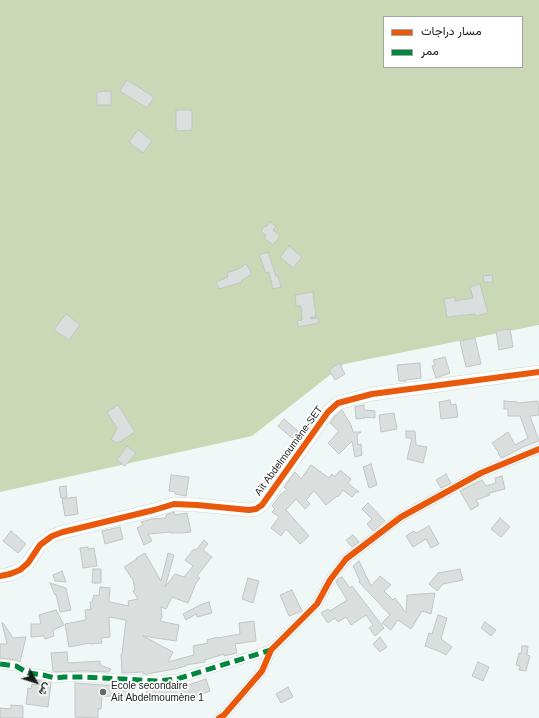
<!DOCTYPE html>
<meta charset="utf-8">
<style>
body{margin:0}
#map{position:relative;width:539px;height:718px;overflow:hidden;background:#f0f8f7;font-family:Helvetica,Vazirmatn,sans-serif}
canvas{display:block}
.legend{position:absolute;left:383px;top:16px;width:140px;height:52px;box-sizing:border-box;background:#fff;border:1px solid #a3a5a4;margin:0;padding:5px 7px;list-style:none;font-size:12px;color:#181d1c}
.legend li{display:flex;align-items:center;gap:8px;height:20px}
.legend b{width:20px;border:1px solid #a3a5a4}
.north{position:absolute;left:16px;top:662px;width:40px;height:40px;-webkit-text-stroke:3px #fff;paint-order:stroke;rotate:129deg;font-size:11px;font-weight:700;line-height:16px;text-align:center;color:#181d1c}
.north::after{content:'';display:block;margin:auto;width:14px;height:18px;background:#181d1c;clip-path:polygon(50% 0,100% 100%,50% 72%,0 100%)}
</style>
<div id="map">
<canvas width="539" height="718"></canvas>
<ul class="legend">
<li><b style="height:5px;background:#e8590c"></b>مسار دراجات</li>
<li><b style="height:5px;background:#00873e"></b>ممر</li>
</ul>
<div class="north">ش</div>
</div>
<script>
const g = document.querySelector('canvas').getContext('2d');
g.lineJoin = 'round';
function paint(path, color) { g.fillStyle = color; g.fill(path, 'evenodd'); }
const poly = rows => new Path2D(rows.map(r => 'M' + r).join(''));
function strokePath(path, color, width, dash) { g.strokeStyle = color; g.lineWidth = width; g.lineCap = dash ? 'butt' : 'round'; g.setLineDash(dash || []); g.stroke(path); }
function label(font, color, halo, rows, align = 'center') {
  g.font = font + ' Helvetica,sans-serif'; g.lineWidth = 3.5; g.setLineDash([]); g.textBaseline = 'middle'; g.strokeStyle = halo; g.fillStyle = color; for (const [text, x, y, turn = 0] of rows) {
    g.save(); g.translate(x, y); g.rotate((+turn || 0) * Math.PI / 180); g.textAlign = isNaN(turn) ? turn : align; if (halo) g.strokeText(text, 0, 0); g.fillText(text, 0, 0); g.restore();
  }
}
const forest = poly([
 [0,0,539,0,539,325,344,364,252,436,0,492],
 [384,17,522,17,522,67,384,67]
]);
const building = poly([
 [127,80,154,97,147,108,120,91,127,80],
 [111,91,111,105,97,105,97,92,111,91],
 [176,110,192,110,192,130,176,131,176,110],
 [138,130,152,141,143,153,129,142,138,130],
 [270,222,276,226,273,230,280,236,273,245,264,238,266,235,261,231,265,225,266,227,270,222],
 [289,246,302,257,293,268,280,257,289,246],
 [268,252,276,276,278,276,281,287,273,289,269,272,266,273,259,255,268,252],
 [246,264,252,274,241,281,242,282,219,289,216,282,228,277,227,273,238,269,246,264],
 [492,275,493,282,484,282,483,276,492,275],
 [480,284,488,313,475,316,475,314,447,317,444,299,455,297,455,301,473,298,470,287,480,284],
 [313,292,316,317,310,317,311,319,318,318,319,323,298,327,297,321,302,320,301,306,296,306,295,295,313,292],
 [66,314,80,325,69,340,54,330,66,314],
 [510,329,513,347,499,350,496,331,510,329],
 [475,338,481,364,466,367,460,341,475,338],
 [445,357,450,373,436,378,432,366,435,365,433,360,445,357],
 [339,363,345,374,335,380,329,370,339,363],
 [420,363,421,378,406,380,406,381,399,381,397,365,420,363],
 [450,400,451,405,456,404,458,417,441,419,439,402,450,400],
 [504,401,517,402,517,403,538,401,539,415,530,416,539,441,523,447,508,455,501,458,498,453,499,453,492,443,508,432,515,445,528,438,520,416,508,416,508,409,504,409,504,401],
 [118,405,135,432,118,443,111,440,117,428,107,412,118,405],
 [364,405,364,410,375,411,375,418,364,417,365,418,356,419,355,407,364,405],
 [342,410,351,425,353,432,361,432,357,435,358,445,361,444,362,455,355,457,352,441,339,454,328,443,339,431,330,423,334,417,342,410],
 [394,413,397,429,381,432,379,415,394,413],
 [284,419,298,431,292,438,278,426,284,419],
 [406,431,415,431,416,445,427,447,423,463,407,459,412,438,406,438,406,431],
 [127,446,136,453,125,466,117,460,127,446],
 [371,464,377,485,369,488,363,467,371,464],
 [311,465,329,478,332,474,335,477,340,470,351,479,348,483,359,492,356,492,352,497,343,490,338,497,337,496,326,505,314,491,306,500,310,504,305,509,296,499,286,510,309,536,300,544,286,529,281,536,271,528,279,517,272,512,275,509,272,506,281,494,287,490,284,487,295,472,301,479,311,465],
 [271,474,273,475,265,486,263,484,271,474],
 [446,474,451,483,441,488,436,480,446,474],
 [171,475,189,477,186,496,175,494,175,492,169,491,171,475],
 [502,476,505,489,489,493,490,495,476,500,479,505,471,510,460,491,482,480,486,486,496,483,495,478,502,476],
 [66,486,67,497,61,498,59,487,66,486],
 [76,497,78,514,65,516,62,499,76,497],
 [368,503,385,521,373,531,367,524,372,519,362,509,368,503],
 [174,512,175,515,187,513,191,532,182,533,171,533,171,532,148,534,152,541,144,545,137,528,143,525,141,522,152,519,166,518,166,515,174,512],
 [500,518,510,527,501,537,491,529,500,518],
 [429,526,439,544,431,548,426,539,413,547,406,536,414,531,416,533,429,526],
 [120,527,123,539,105,544,102,531,120,527],
 [11,531,26,544,18,553,3,541,11,531],
 [353,535,359,542,352,547,346,540,353,535],
 [204,540,208,544,203,550,212,557,197,576,200,578,196,583,188,603,172,597,166,609,161,607,162,617,160,621,179,625,176,641,143,636,173,652,168,662,194,655,193,646,208,643,207,640,218,637,218,638,240,634,239,623,254,621,256,641,235,644,237,653,224,656,224,654,205,660,205,662,186,665,186,666,175,669,147,674,143,674,143,672,122,673,121,654,122,654,126,620,109,617,110,637,101,638,102,643,90,644,90,643,69,647,65,624,86,620,85,610,91,609,90,602,92,602,94,595,99,596,100,587,110,588,109,601,110,602,129,606,128,601,138,599,133,591,135,590,133,580,124,567,137,559,136,558,145,553,161,581,168,553,174,555,165,587,175,574,184,577,193,566,185,560,194,549,196,550,204,540],
 [88,547,88,549,94,548,97,566,83,568,80,548,88,547],
 [359,561,371,586,380,576,391,585,384,591,393,600,395,598,406,613,407,595,435,593,431,614,422,611,411,629,398,620,391,630,382,623,390,615,359,582,360,581,353,566,359,561],
 [93,569,101,569,101,583,92,583,93,569],
 [460,569,463,580,443,584,437,591,429,584,438,573,460,569],
 [62,571,66,582,55,581,53,575,62,571],
 [342,577,350,588,352,586,384,628,375,636,369,628,373,625,366,615,351,625,346,617,338,622,335,618,328,623,321,613,328,609,330,611,347,600,336,582,338,579,342,577],
 [248,578,259,581,253,603,242,599,248,578],
 [50,583,66,588,71,610,60,612,56,594,55,595,50,583],
 [292,590,302,611,289,616,280,595,292,590],
 [209,602,212,613,197,617,196,614,186,620,183,614,200,605,209,602],
 [56,610,64,625,53,630,54,636,45,639,44,636,31,637,31,624,41,624,39,615,56,610],
 [438,615,447,618,441,639,452,647,446,655,441,652,425,646,429,633,432,634,438,615],
 [485,622,496,630,491,636,481,628,485,622],
 [2,623,3,623,13,638,26,637,20,662,17,660,0,658,0,644,7,644,2,623],
 [380,637,387,647,380,652,373,644,380,637],
 [522,646,528,646,527,655,530,656,526,671,519,670,520,666,516,665,519,653,521,654,522,646],
 [67,652,68,663,100,661,100,665,111,669,109,672,85,671,55,672,53,671,51,653,67,652],
 [478,662,489,667,483,681,472,676,478,662],
 [206,679,210,691,183,701,146,698,147,687,165,689,165,686,182,684,182,687,206,679],
 [37,680,51,683,48,707,26,704,28,688,31,689,32,684,37,685,37,680],
 [75,683,134,687,133,697,102,696,101,709,98,709,98,718,75,717,75,683],
 [288,687,293,697,281,703,276,694,288,687],
 [11,705,23,706,23,718,0,718,0,708,11,709,11,705]
]);
const street = poly([
 [0,664,16,666,28,673,43,675,55,678,64,677,85,677,158,681,177,679,271,650],
 [219,718,224,715,262,671,271,650,317,604,330,580,346,559,401,517,481,473,539,449]
]);
const secondary = poly([
 [0,576,10,574,20,570,28,563,40,545,52,536,63,532,154,510,174,504,197,505,249,510,256,509,262,505,328,412,338,403,372,394,539,372]
]);
const quiet = poly([
 [0,664,16,666,28,673,43,675,55,678,64,677,85,677,158,681,177,679,271,650]
]);
const cycleway = poly([
 [0,576,10,574,20,570,28,563,40,545,52,536,63,532,154,510,174,504,197,505,249,510,256,509,262,505,328,412,338,403,372,394,539,372],
 [219,718,224,715,262,671,271,650,317,604,330,580,346,559,401,517,481,473,539,449]
]);
const markers = [
 [103,692,4,"#646a69"]
];
const streetNames = [
 ["Aït Abdelmoumène-SET",289,451,-54]
];
const poiNames = [
 ["Ecole secondaire",111,686],
 ["Ait Abdelmoumène 1",111,698]
];
paint(forest, '#cad8b6');
paint(building, '#dadfdd');
strokePath(building, '#c1c6c4', 1);
strokePath(street, '#cfd5d4', 10);
strokePath(secondary, '#cfd5d4', 14);
strokePath(street, '#fdfefe', 9);
strokePath(secondary, '#fdfefe', 13);
strokePath(quiet, '#00873e', 5, [10, 5]);
strokePath(cycleway, '#e8590c', 6);
for (const [x, y, r, color] of markers) { const dot = new Path2D(); dot.arc(x, y, r, 0, 2 * Math.PI); g.fillStyle = color; g.fill(dot); strokePath(dot, '#fff', 1.5); }
label('10px', '#181d1c', '#fff', streetNames);
label('10px', '#181d1c', '#fff', poiNames, 'left');
</script>
